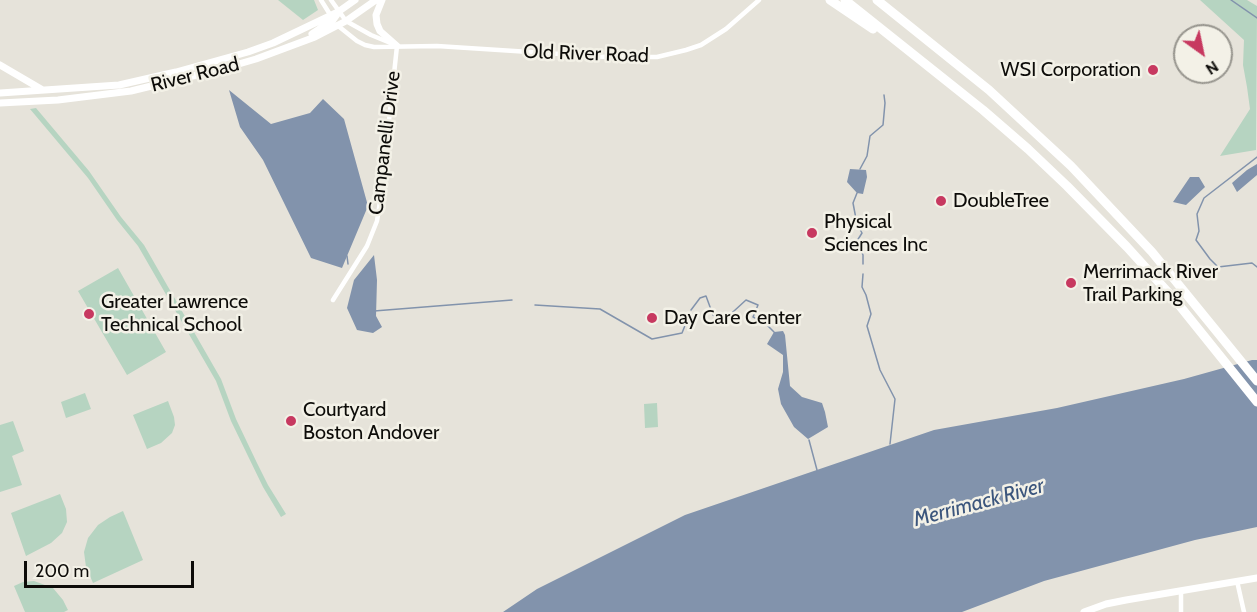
<!DOCTYPE html>
<style>
body{margin:0}
#map{position:relative;width:1257px;height:612px;overflow:hidden;background:#e6e3da;font-family:Cabin,sans-serif}
canvas{display:block}
.north{position:absolute;left:1173px;top:24px;width:60px;height:60px;box-sizing:border-box;background:#f3f1e7;border:2px solid #97958e;border-radius:50%;rotate:147deg;font-size:16px;font-weight:700;line-height:24px;text-align:center;color:#0d0c09}
.north::after{content:'';display:block;margin:auto;width:21px;height:27px;background:#c73960;clip-path:polygon(50% 0,100% 100%,50% 72%,0 100%)}
.scale{position:absolute;left:24px;top:561px;width:170px;height:27px;box-sizing:border-box;border:3px solid #0d0c09;border-top:0;padding-left:8px;font-size:18px;line-height:21px;white-space:nowrap;color:#0d0c09;-webkit-text-stroke:4px #f3f1e7;paint-order:stroke}
</style>
<div id="map">
<canvas width="1257" height="612"></canvas>
<div class="north">N</div>
<div class="scale">200 m</div>
</div>
<script>
const g = document.querySelector('canvas').getContext('2d');
g.lineJoin = 'round';
function paint(path, color) { g.fillStyle = color; g.fill(path, 'evenodd'); }
const poly = rows => new Path2D(rows.map(r => 'M' + r).join(''));
function strokePath(path, color, width, dash) { g.strokeStyle = color; g.lineWidth = width; g.lineCap = dash ? 'butt' : 'round'; g.setLineDash(dash || []); g.stroke(path); }
function label(font, color, halo, rows, align = 'center') {
  g.font = font + ' Cabin,sans-serif'; g.lineWidth = 5; g.setLineDash([]); g.textBaseline = 'middle'; g.strokeStyle = halo; g.fillStyle = color; for (const [text, x, y, turn = 0] of rows) {
    g.save(); g.translate(x, y); g.rotate((+turn || 0) * Math.PI / 180); g.textAlign = isNaN(turn) ? turn : align; if (halo) g.strokeText(text, 0, 0); g.fillText(text, 0, 0); g.restore();
  }
}
const green = poly([
 [278,0,314,0,318,10,303,20],
 [1200,0,1247,0,1257,6,1256,150,1220,156,1250,109,1247,87,1243,65,1244,40],
 [36,108,89,171,121,217,144,245,221,379,236,419,257,463,268,485,286,514,281,517,263,487,231,421,216,381,138,246,117,220,88,178,30,109],
 [118,268,166,352,127,375,78,291],
 [85,393,91,409,66,418,61,402],
 [168,401,174,417,175,425,172,433,161,443,147,449,133,415],
 [657,403,658,427,645,428,644,404],
 [13,421,24,451,12,456,22,485,0,492,0,425],
 [60,494,66,509,67,522,62,533,51,543,26,556,11,513],
 [123,511,143,560,93,583,86,567,84,552,88,538,98,525,110,517],
 [34,581,53,588,63,600,68,610,64,612,25,612,14,586,23,582]
]);
const water = poly([
 [229,90,271,124,310,113,323,99,344,119,368,206,342,268,311,258,263,160,240,127],
 [1257,164,1257,175,1237,192,1232,183,1247,170],
 [850,169,866,170,867,177,863,194,857,193,847,182],
 [1190,177,1199,177,1205,187,1186,205,1173,202],
 [374,255,377,280,376,316,382,327,373,333,357,330,347,308,354,280],
 [783,331,785,335,790,386,802,397,822,403,825,412,828,427,808,439,794,427,781,404,778,389,783,372,783,355,767,344,774,332],
 [1252,360,1257,360,1257,527,1195,540,1044,581,962,612,503,612,537,589,685,515,934,430,1057,408,1184,379]
]);
const stream = poly([
 [1231,0,1257,18],
 [1257,157,1204,198,1197,214,1199,231,1196,240,1210,259,1218,267,1252,263,1257,267],
 [860,169,867,156,870,136,883,125,885,103,884,95],
 [857,193,853,203,857,224,862,233,857,241,863,255,863,264],
 [347,256,348,264],
 [863,274,862,287,866,295,871,314,867,326,880,370,895,399,890,444],
 [535,305,600,309,652,339,682,333,686,323],
 [691,310,700,298,706,296,713,315,722,322,746,300,758,305,753,317,764,322,774,332],
 [374,311,512,300],
 [809,440,817,470]
]);
const street = poly([
 [321,0,331,16],
 [331,0,346,21,371,35,393,44],
 [337,25,357,41,365,45,374,47,437,46,607,57,657,57,686,50,701,45,726,29,759,0],
 [333,300,367,246,377,221,381,195,397,46],
 [1237,581,1244,612],
 [1181,591,1181,612]
]);
const secondary = poly([
 [382,0,376,15,377,24,380,31,397,46],
 [312,34,333,20,338,13],
 [0,65,41,89],
 [0,93,119,85,176,72,248,52,273,43,338,12,355,0],
 [0,103,58,100,131,91,225,68,256,59,315,37,346,21,376,0],
 [1084,612,1106,604,1126,600,1257,578]
]);
const highway = poly([
 [830,0,873,29],
 [845,0,983,110,1028,149,1067,186,1127,247,1175,300,1257,402],
 [877,0,989,90,1071,166,1152,252,1257,381]
]);
const markers = [
 [1153,70,6,"#c73960"],
 [941,201,6,"#c73960"],
 [812,233,6,"#c73960"],
 [1071,283,6,"#c73960"],
 [89,314,6,"#c73960"],
 [652,318,6,"#c73960"],
 [291,421,6,"#c73960"]
];
const streetNames = [
 ["Old River Road",586,54,2],
 ["River Road",195,75,-14],
 ["Campanelli Drive",385,143,-83]
];
const poiNames = [
 ["WSI Corporation",1141,70,"right"],
 ["DoubleTree",953,201],
 ["Physical",824,222],
 ["Sciences Inc",824,245],
 ["Merrimack River",1083,272],
 ["Trail Parking",1083,295],
 ["Greater Lawrence",101,302],
 ["Technical School",101,325],
 ["Day Care Center",664,318],
 ["Courtyard",303,410],
 ["Boston Andover",303,433]
];
const waterNames = [
 ["Merrimack River",979,503,-15]
];
paint(green, '#b6d4c1');
paint(water, '#8293ac');
strokePath(stream, '#8293ac', 1.5);
strokePath(street, '#fff', 4.5);
strokePath(secondary, '#fff', 7);
strokePath(highway, '#fff', 9);
for (const [x, y, r, color] of markers) { const dot = new Path2D(); dot.arc(x, y, r, 0, 2 * Math.PI); g.fillStyle = color; g.fill(dot); strokePath(dot, '#f3f1e7', 2); }
label('20px', '#0d0c09', '#f3f1e7', streetNames);
label('20px', '#0d0c09', '#f3f1e7', poiNames, 'left');
label('italic 21px', '#3b557c', '#f3f1e7', waterNames);
</script>
